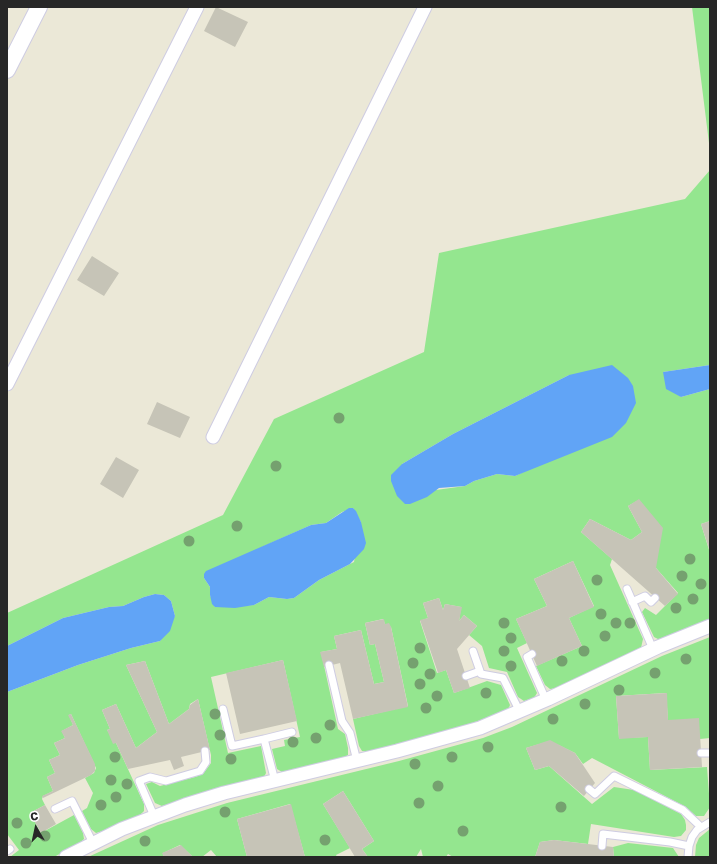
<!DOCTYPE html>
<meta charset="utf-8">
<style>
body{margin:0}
#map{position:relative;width:717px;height:864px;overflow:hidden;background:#ebe8d7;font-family:"Golos Text",sans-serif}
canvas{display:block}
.frame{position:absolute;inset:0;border:8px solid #272727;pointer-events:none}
.north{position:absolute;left:16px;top:808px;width:40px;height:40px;-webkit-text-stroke:3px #fff;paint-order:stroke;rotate:351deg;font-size:11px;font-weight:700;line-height:16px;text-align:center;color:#272727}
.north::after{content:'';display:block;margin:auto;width:14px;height:18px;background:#272727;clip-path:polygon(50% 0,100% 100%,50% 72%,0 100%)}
</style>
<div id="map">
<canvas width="717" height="864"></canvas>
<div class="frame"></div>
<div class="north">С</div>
</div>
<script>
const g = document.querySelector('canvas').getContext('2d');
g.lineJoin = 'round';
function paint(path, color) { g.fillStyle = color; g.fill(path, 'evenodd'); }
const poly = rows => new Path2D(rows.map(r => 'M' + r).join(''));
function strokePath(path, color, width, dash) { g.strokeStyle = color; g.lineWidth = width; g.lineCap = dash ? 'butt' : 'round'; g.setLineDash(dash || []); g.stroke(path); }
const green = poly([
 [692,7,710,7,710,151],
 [710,170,710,365,663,372,681,397,710,389,710,521,701,524,710,553,710,620,660,640,654,637,642,612,645,608,656,615,678,593,656,568,639,500,628,506,642,532,631,540,590,519,581,532,612,559,610,565,643,639,641,648,557,688,550,689,545,685,536,666,582,646,569,618,594,606,573,561,534,579,547,606,516,619,527,643,517,648,537,693,534,698,524,701,518,697,507,672,489,668,482,646,469,635,477,626,464,615,459,621,461,607,445,604,443,610,439,598,423,603,428,618,420,621,437,673,446,670,454,693,487,681,501,685,510,705,508,710,451,731,369,752,362,751,359,746,353,719,408,706,391,627,385,624,383,619,365,623,370,645,375,644,384,682,374,684,361,630,334,636,337,649,321,652,338,729,345,734,348,748,348,755,345,757,282,772,277,769,272,749,285,746,284,740,300,737,283,660,211,677,228,753,261,746,266,773,264,777,162,806,155,803,146,784,152,782,160,786,195,777,203,774,211,763,211,755,198,699,190,704,189,709,169,724,145,661,126,665,157,732,136,748,116,704,102,710,110,729,107,730,116,743,144,804,144,811,140,815,103,831,96,833,91,829,82,811,87,808,93,793,85,778,94,773,96,768,71,714,69,715,73,725,62,731,65,738,54,743,60,755,49,760,55,773,47,777,53,791,43,796,42,799,45,805,30,813,41,833,74,815,83,833,84,839,80,843,54,857,10,857,19,850,7,834,7,692,78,665,131,648,160,641,175,616,171,601,164,595,155,594,144,597,123,606,109,607,63,618,7,646,7,613,223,515,274,419,424,352,439,253,685,199],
 [569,375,532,468,515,476,497,474,474,481,465,486,436,490,402,464,453,434],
 [353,508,361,522,354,562,350,564,319,580,294,598,287,599,269,597,254,605,215,607,210,595,210,587,204,578,262,547,311,525,326,523,342,512],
 [710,637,710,738,700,739,668,720,666,693,616,696,619,738,648,737,650,770,707,767,710,807,704,816,696,816,686,807,592,758,583,764,575,753,550,741,526,748,535,770,549,766,592,804,614,787,634,790,681,814,685,820,686,825,686,830,681,836,674,837,591,824,588,844,554,840,540,842,535,857,453,857,448,854,446,857,423,857,421,849,416,857,368,857,362,849,374,841,343,791,323,804,350,848,336,855,337,857,305,857,290,804,237,819,247,857,217,857,211,850,202,857,193,857,180,845,163,853,164,857,88,857,158,825,227,803,399,761,483,738,512,727,662,656],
 [710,829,710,857,695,857,696,845,699,838],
 [628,843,673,848,679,857,614,857,613,847]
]);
const water = poly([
 [612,365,628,378,633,386,636,403,626,423,612,437,515,476,497,474,474,481,465,486,439,488,427,497,410,504,405,504,397,496,391,481,391,475,402,464,453,434,569,375],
 [710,365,710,389,681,397,666,389,663,372],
 [349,508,353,508,356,511,361,522,366,543,364,549,350,564,319,580,294,598,287,599,269,597,254,605,235,608,215,607,212,604,210,595,210,587,204,578,204,574,206,571,311,525,326,523],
 [155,594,164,595,171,601,175,616,170,631,160,641,131,648,78,665,7,692,7,646,63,618,109,607,123,606,144,597]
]);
const building = poly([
 [216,7,248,22,235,47,204,31],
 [92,256,119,273,104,296,77,280],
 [157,402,190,417,180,438,147,424],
 [116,457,139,470,123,498,100,484],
 [639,499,663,528,656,568,678,594,665,606,581,532,590,519,631,540,642,532,628,506],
 [710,521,710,552,701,524],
 [573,561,594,607,569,618,582,646,537,666,516,619,547,606,534,579],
 [439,598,443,610,445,604,462,607,459,621,464,615,477,626,457,649,470,688,454,693,446,670,438,673,420,620,428,618,423,603],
 [384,619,385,624,389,623,391,627,408,707,353,719,340,663,324,667,320,652,337,649,334,636,361,630,374,684,384,682,375,644,370,645,365,623],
 [283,660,297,721,240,734,226,673],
 [145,661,169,724,189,709,190,705,198,699,210,750,181,757,184,766,174,770,170,760,128,769,116,743,113,744,107,730,110,729,102,710,116,704,136,748,157,732,126,665],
 [667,693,668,720,699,718,702,767,650,770,648,737,619,739,616,696],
 [71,714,95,764,95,771,91,775,43,798,42,796,53,791,47,777,55,773,49,760,60,755,54,743,65,738,61,731,73,725,68,715],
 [550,740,575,753,595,783,584,796,549,766,535,770,526,748],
 [343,791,374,841,362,849,368,857,355,857,323,804],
 [291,804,305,857,247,857,237,819],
 [45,805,56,824,41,833,30,813],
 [554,840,613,847,614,857,535,857,540,842],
 [181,845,193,857,164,857,162,853]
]);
const service = poly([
 [627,589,653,649],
 [632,602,645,596,651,602,655,598],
 [473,651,481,674,503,678,520,712],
 [532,654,527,657,546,700],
 [329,665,342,721,350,733,357,761],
 [466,676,480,671],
 [223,709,232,746,264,739,275,781],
 [264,739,292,732],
 [701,753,710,753],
 [589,789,595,794,614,776,683,810,701,827],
 [55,809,72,801,93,843],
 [154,816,139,781,150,777,166,781,200,771,206,762,205,751],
 [602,846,603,834,670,842,689,846],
 [7,851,10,849],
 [688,857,689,846,692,837,697,830,710,822]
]);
const minor = poly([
 [7,384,197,7],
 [213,437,425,7],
 [66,857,122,829,185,805,224,793,397,751,480,728,548,699,658,647,710,626]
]);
const tertiary = poly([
 [7,70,39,7]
]);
const trees = [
 [339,418],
 [276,466],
 [237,526],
 [189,541],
 [690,559],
 [682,576],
 [597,580],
 [701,584],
 [693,599],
 [676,608],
 [601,614],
 [504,623],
 [616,623],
 [630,623],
 [605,636],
 [511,638],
 [420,648],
 [504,651],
 [584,651],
 [686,659],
 [562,661],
 [413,663],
 [511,666],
 [655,673],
 [430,674],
 [420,684],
 [619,690],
 [486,693],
 [437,696],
 [585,704],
 [426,708],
 [215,714],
 [553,719],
 [330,725],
 [220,735],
 [316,738],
 [293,742],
 [488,747],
 [115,757],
 [452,757],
 [231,759],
 [415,764],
 [111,780],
 [127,784],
 [438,786],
 [116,797],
 [419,803],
 [101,805],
 [561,807],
 [225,812],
 [17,823],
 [463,831],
 [45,836],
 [325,840],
 [145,841],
 [26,843]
];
paint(green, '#94e68f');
paint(water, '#61a4f6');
paint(building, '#c6c4b7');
strokePath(service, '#cecce2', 9);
strokePath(minor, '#cecce2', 15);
strokePath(tertiary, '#cecce2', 18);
strokePath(service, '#fff', 7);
strokePath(minor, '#fff', 13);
strokePath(tertiary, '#fff', 16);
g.fillStyle = '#75a16f';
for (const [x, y] of trees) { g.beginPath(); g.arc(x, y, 5.5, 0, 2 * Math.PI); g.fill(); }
</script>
